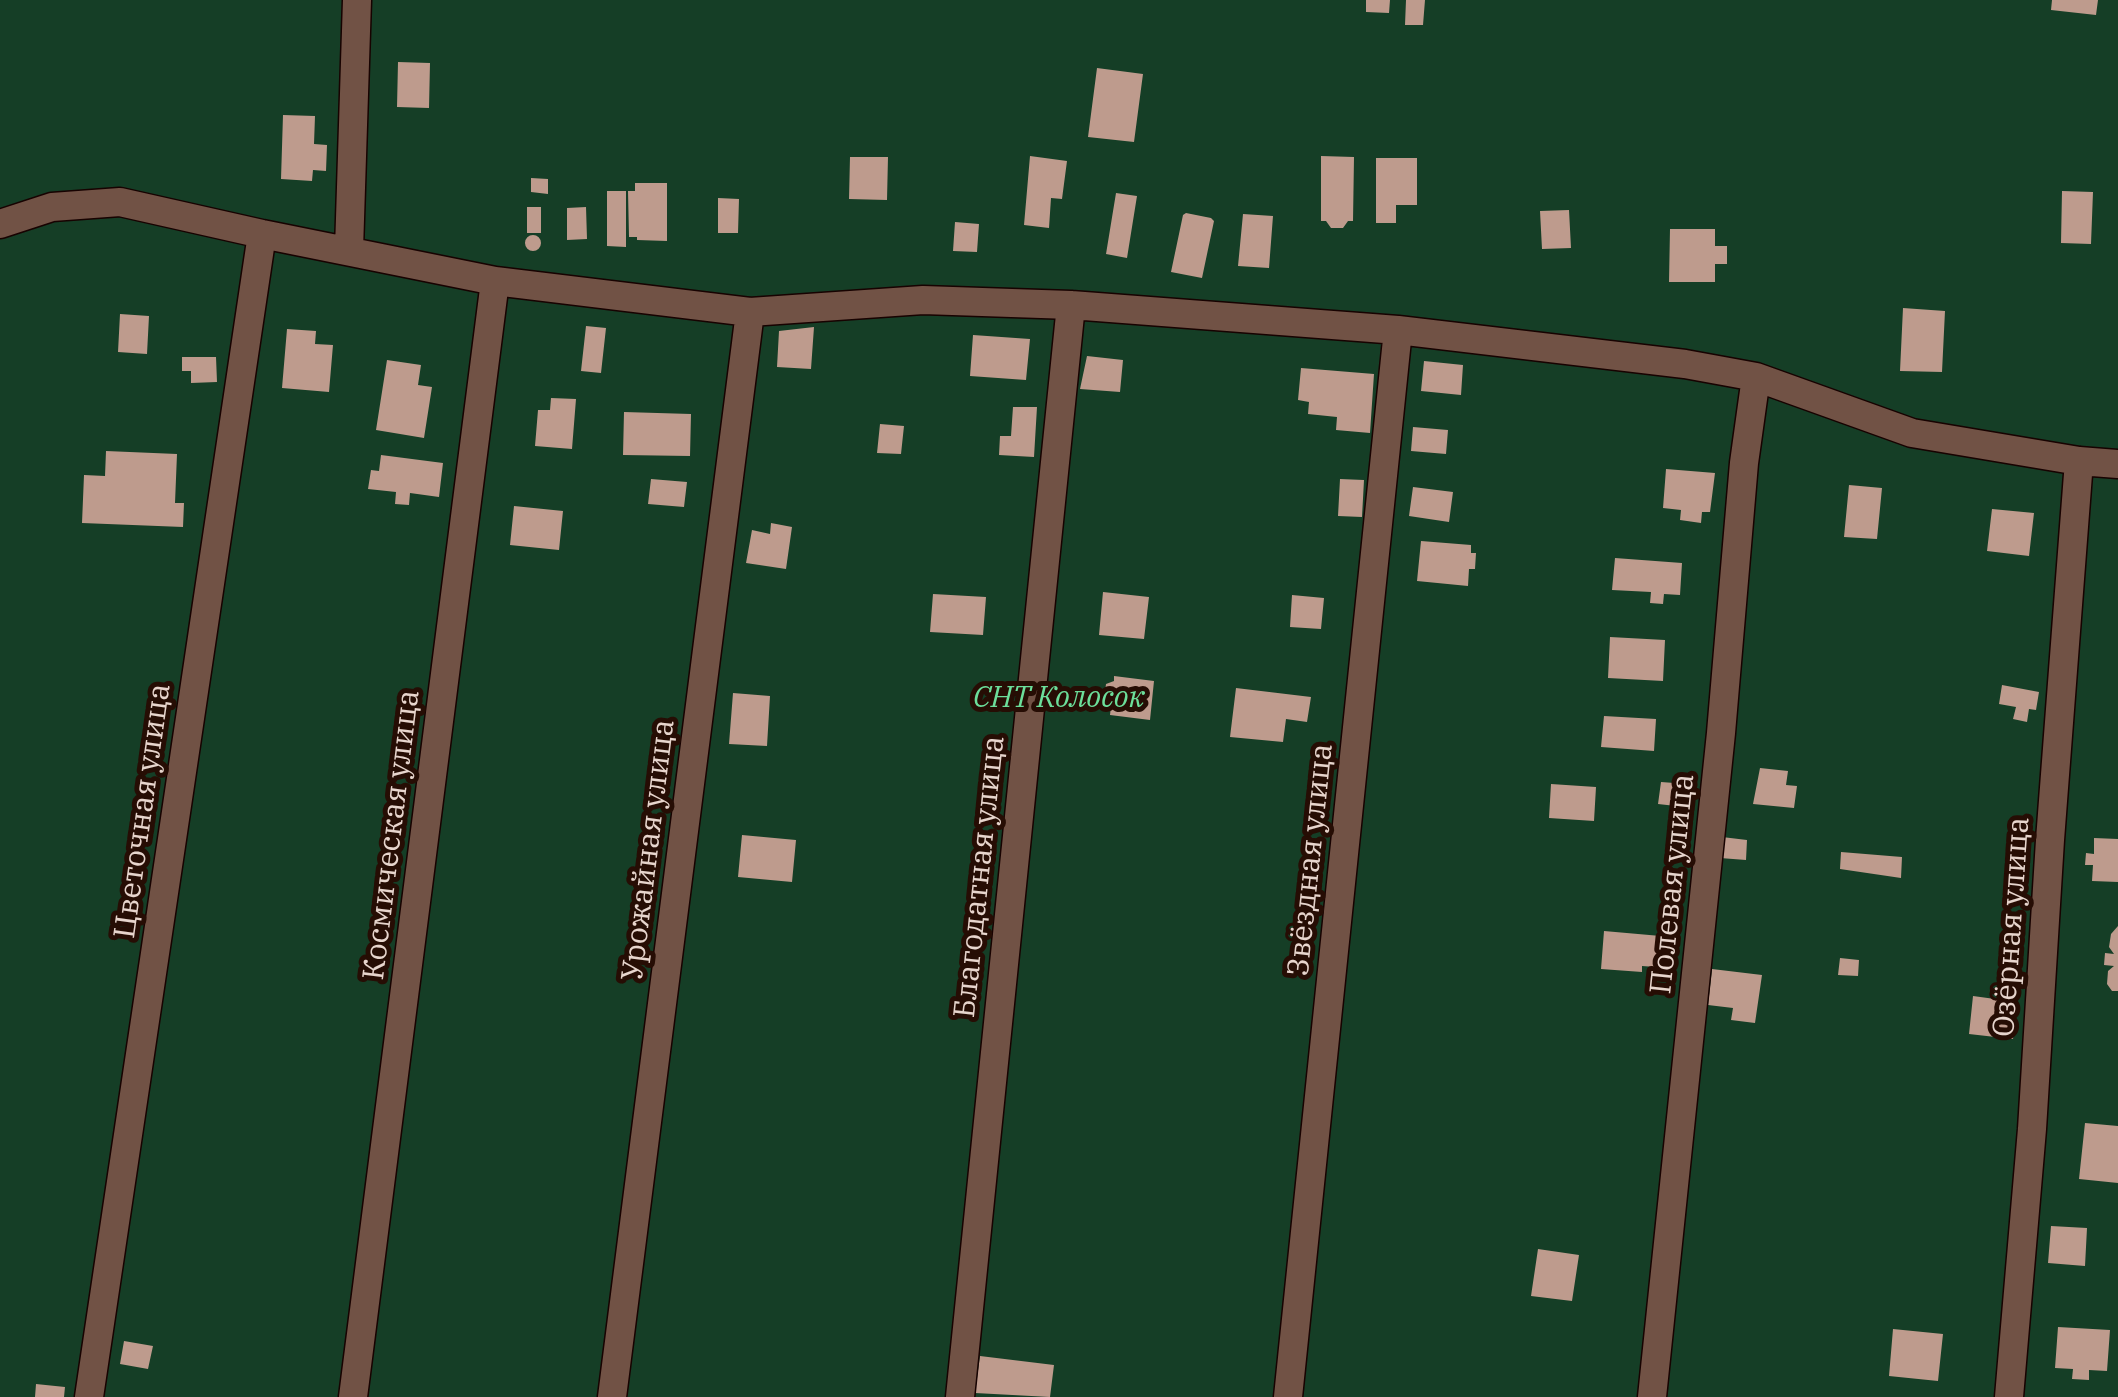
<!DOCTYPE html>
<meta charset="utf-8">
<style>
body{margin:0}
canvas{display:block;background:#30160b}
</style>
<canvas width="2118" height="1397"></canvas>
<script>
const g = document.querySelector('canvas').getContext('2d');
g.lineJoin = 'round';
function paint(path, color) { g.fillStyle = color; g.fill(path, 'evenodd'); }
const poly = rows => new Path2D(rows.map(r => 'M' + r).join(''));
function strokePath(path, color, width, dash) { g.strokeStyle = color; g.lineWidth = width; g.lineCap = dash ? 'butt' : 'round'; g.setLineDash(dash || []); g.stroke(path); }
function label(font, color, halo, rows, align = 'center') {
  g.font = font + ' "IBM Plex Serif",serif'; g.lineWidth = 10; g.setLineDash([]); g.textBaseline = 'middle'; g.strokeStyle = halo; g.fillStyle = color; for (const [text, x, y, turn = 0] of rows) {
    g.save(); g.translate(x, y); g.rotate((+turn || 0) * Math.PI / 180); g.textAlign = isNaN(turn) ? turn : align; if (halo) g.strokeText(text, 0, 0); g.fillText(text, 0, 0); g.restore();
  }
}
const green = poly([
 [0,0,2118,0,2118,1397,0,1397]
]);
const building = poly([
 [1366,0,1390,0,1389,13,1366,12],
 [1406,0,1425,0,1423,25,1405,25],
 [2052,0,2098,0,2096,15,2051,10],
 [398,62,430,63,429,108,397,107],
 [1097,68,1143,74,1134,142,1088,137],
 [283,115,315,116,314,144,327,145,326,171,313,170,312,181,281,179],
 [1030,156,1067,161,1062,199,1051,198,1049,228,1024,225],
 [1321,156,1354,157,1353,221,1348,221,1343,228,1331,228,1326,221,1321,221],
 [850,157,888,157,887,200,849,199],
 [1376,158,1417,158,1417,205,1396,205,1396,223,1376,223],
 [531,178,548,179,548,194,531,192],
 [635,183,667,183,667,241,637,240,637,237,629,237,628,191,635,191],
 [607,191,626,191,626,247,607,246],
 [2062,191,2093,192,2091,244,2061,243],
 [1116,193,1137,196,1127,258,1106,254],
 [718,198,739,199,738,233,718,233],
 [527,207,541,207,541,233,527,233],
 [586,207,587,239,567,240,567,208],
 [1569,210,1571,248,1542,249,1540,211],
 [1186,213,1211,218,1214,221,1202,278,1171,272,1183,215],
 [1243,214,1273,216,1269,268,1238,266],
 [955,222,979,224,977,252,953,251],
 [1670,229,1715,229,1715,246,1727,246,1727,264,1715,264,1715,282,1669,282],
 '525 243a8 8 0 1 1 16 0a8 8 0 1 1-16 0Z',
 [1903,308,1945,311,1942,372,1900,371],
 [120,314,149,316,147,354,118,352],
 [586,326,606,328,601,373,581,371],
 [814,327,811,369,777,367,779,331],
 [287,329,316,331,315,344,333,345,329,392,282,388],
 [973,335,1030,339,1026,380,970,376],
 [1087,356,1123,360,1120,392,1080,389],
 [182,357,216,357,217,382,191,383,191,371,182,371],
 [387,360,421,365,418,385,432,387,424,438,376,430],
 [1424,361,1463,365,1461,395,1421,391],
 [1301,368,1374,374,1370,433,1336,430,1337,417,1308,414,1309,402,1298,400],
 [551,398,576,399,572,449,535,446,538,410,550,410],
 [1013,407,1037,407,1034,457,999,455,1000,436,1011,436],
 [624,412,691,414,690,456,623,455],
 [880,424,904,426,901,454,877,453],
 [1413,427,1448,430,1446,454,1411,451],
 [106,451,177,454,175,503,184,503,183,527,82,523,84,475,105,476],
 [381,455,443,463,439,497,410,493,409,505,395,504,396,492,368,489,371,470,379,471],
 [1666,469,1715,473,1710,512,1702,512,1701,523,1680,520,1681,510,1663,508],
 [651,479,687,482,684,507,648,504],
 [1340,479,1364,480,1362,517,1338,516],
 [1849,485,1882,488,1877,539,1844,537],
 [1413,487,1453,492,1449,522,1409,516],
 [514,506,563,511,559,550,510,545],
 [1992,509,2034,513,2029,556,1987,551],
 [771,523,792,527,786,569,746,563,752,530,770,534],
 [1421,541,1471,545,1471,553,1476,553,1475,569,1469,569,1468,586,1417,581],
 [1615,558,1682,563,1680,595,1664,594,1663,604,1650,603,1651,592,1612,590],
 [1103,592,1149,597,1144,639,1099,635],
 [933,594,986,597,983,635,930,632],
 [1292,595,1324,598,1321,629,1290,627],
 [1610,637,1665,640,1663,681,1608,678],
 [1114,676,1154,681,1150,720,1110,715,1112,697,1105,692,1106,684,1114,681],
 [2002,685,2039,692,2036,710,2029,709,2027,722,2013,719,2016,707,1999,704],
 [1236,688,1311,697,1307,722,1286,719,1283,742,1230,737],
 [733,693,770,696,767,746,729,744],
 [1604,716,1656,719,1654,751,1601,747],
 [1760,768,1788,771,1786,785,1797,786,1794,808,1753,804],
 [1661,782,1688,784,1685,807,1658,804],
 [1551,784,1596,787,1594,821,1549,818],
 [742,835,796,840,792,882,738,877],
 [1722,837,1747,840,1746,860,1720,858],
 [2094,838,2118,839,2118,882,2092,881,2093,865,2085,865,2086,853,2094,854],
 [1841,852,1902,857,1901,878,1840,869],
 [2118,926,2118,991,2112,991,2107,984,2108,971,2114,966,2104,965,2105,953,2114,954,2109,947,2111,934],
 [1604,931,1672,937,1669,968,1642,966,1642,972,1601,969],
 [1840,958,1859,960,1858,976,1838,975],
 [1712,969,1762,975,1755,1023,1731,1020,1733,1008,1708,1005],
 [1973,996,2017,1002,2013,1039,1969,1034],
 [2085,1123,2118,1126,2118,1183,2079,1179],
 [2051,1226,2087,1228,2085,1266,2048,1263],
 [1538,1249,1579,1255,1572,1301,1531,1296],
 [2058,1327,2110,1330,2107,1371,2089,1370,2089,1380,2072,1379,2073,1369,2055,1368],
 [1893,1329,1943,1334,1938,1381,1889,1376],
 [124,1341,153,1346,148,1369,120,1364],
 [980,1356,1054,1365,1050,1397,975,1393],
 [36,1384,65,1387,64,1397,35,1397]
]);
const minor = poly([
 [0,224,52,207,120,202,262,234,495,281,750,312,923,300,1071,305,1398,330,1685,364,1756,377,1912,433,2079,461,2118,464],
 [349,250,357,0],
 [89,1397,262,234],
 [353,1397,495,281],
 [612,1397,750,312],
 [960,1397,1071,305],
 [1288,1397,1398,330],
 [1652,1397,1721,733,1744,463,1756,377],
 [2009,1397,2032,1129,2050,840,2079,461]
]);
const parkNames = [
 ["СНТ Колосок",1059,698]
];
const streetNames = [
 ["Цветочная улица",143,811,-82],
 ["Космическая улица",392,835,-83],
 ["Урожайная улица",649,850,-83],
 ["Звёздная улица",1311,860,-84],
 ["Благодатная улица",980,877,-84],
 ["Полевая улица",1673,884,-84],
 ["Озёрная улица",2012,927,-86]
];
paint(green, '#153e26');
paint(building, '#be9b8d');
strokePath(minor, '#170200', 31);
strokePath(minor, '#715245', 28);
label('italic 30px', '#6cde9a', '#260d04', parkNames);
label('30px', '#e7d5cd', '#260d04', streetNames);
</script>
